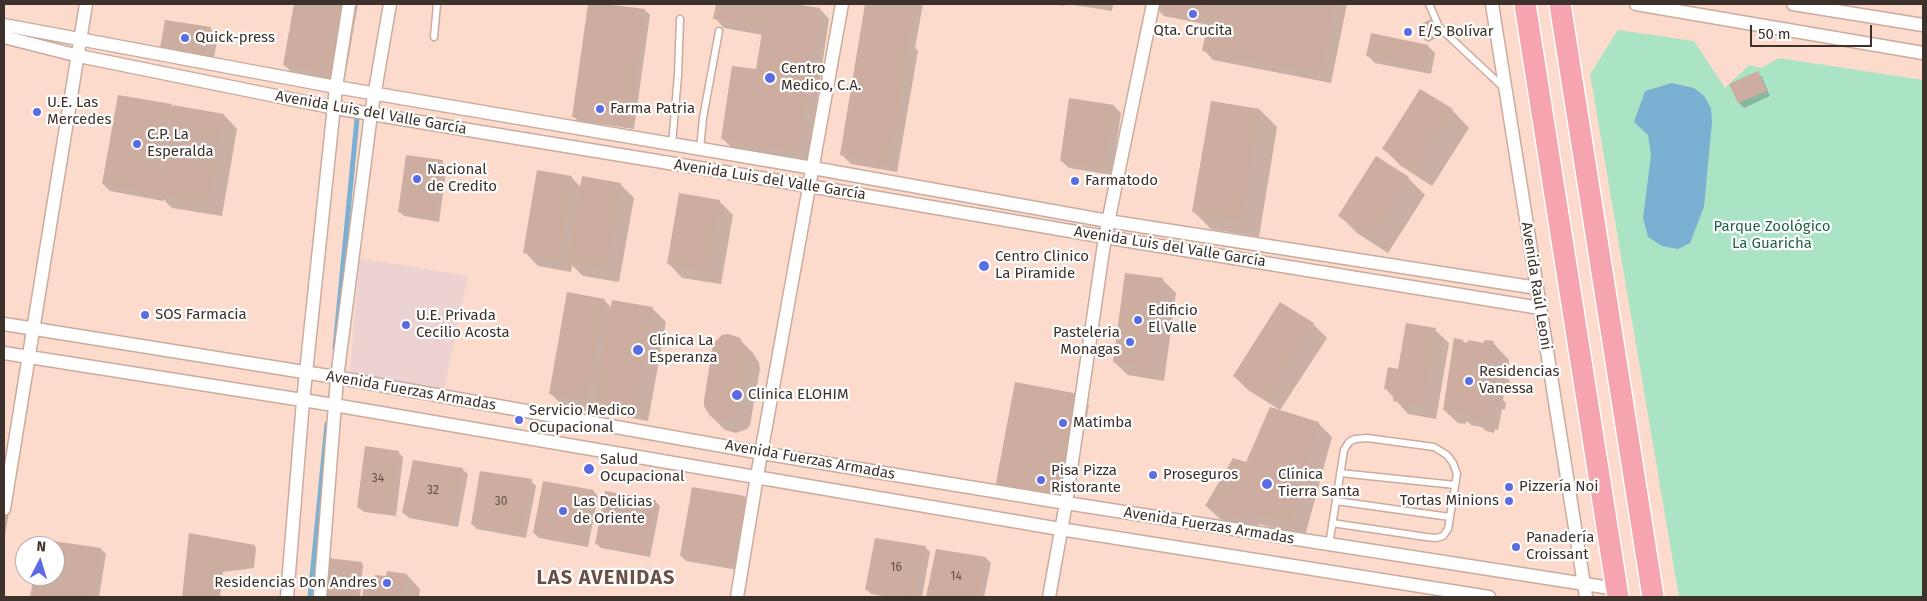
<!DOCTYPE html>
<meta charset="utf-8">
<style>
body{margin:0}
#map{position:relative;width:1927px;height:601px;overflow:hidden;background:#fcdbcd;font-family:"Fira Sans",sans-serif}
canvas{display:block}
.frame{position:absolute;inset:0;border:5px solid #3d312b;pointer-events:none}
.north{position:absolute;left:15px;top:536px;width:50px;height:50px;box-sizing:border-box;background:#fff;border:1px solid #b1adaa;border-radius:50%;rotate:5deg;font-size:14px;font-weight:700;line-height:20px;text-align:center;color:#3d312b}
.north::after{content:'';display:block;margin:auto;width:18px;height:22px;background:#5a6ce3;clip-path:polygon(50% 0,100% 100%,50% 72%,0 100%)}
.scale{position:absolute;left:1750px;top:25px;width:122px;height:22px;box-sizing:border-box;border:2px solid #3d312b;border-top:0;padding-left:6px;font-size:15px;line-height:18px;white-space:nowrap;color:#3d312b;-webkit-text-stroke:4px #fff;paint-order:stroke}
</style>
<div id="map">
<canvas width="1927" height="601"></canvas>
<div class="frame"></div>
<div class="north">N</div>
<div class="scale">50 m</div>
</div>
<script>
const g = document.querySelector('canvas').getContext('2d');
g.lineJoin = 'round';
function paint(path, color) { g.fillStyle = color; g.fill(path, 'evenodd'); }
const poly = rows => new Path2D(rows.map(r => 'M' + r).join(''));
function strokePath(path, color, width, dash) { g.strokeStyle = color; g.lineWidth = width; g.lineCap = dash ? 'butt' : 'round'; g.setLineDash(dash || []); g.stroke(path); }
function label(font, color, halo, rows, align = 'center') {
  g.font = font + ' "Fira Sans",sans-serif'; g.lineWidth = 4.5; g.setLineDash([]); g.textBaseline = 'middle'; g.strokeStyle = halo; g.fillStyle = color; for (const [text, x, y, turn = 0] of rows) {
    g.save(); g.translate(x, y); g.rotate((+turn || 0) * Math.PI / 180); g.textAlign = isNaN(turn) ? turn : align; if (halo) g.strokeText(text, 0, 0); g.fillText(text, 0, 0); g.restore();
  }
}
const education = poly([
 [359,258,468,276,444,389,350,374]
]);
const green = poly([
 [1618,30,1694,41,1725,88,1749,65,1761,68,1779,58,1923,80,1923,597,1679,597,1590,74]
]);
const water = poly([
 [1672,83,1694,88,1704,96,1711,108,1712,122,1704,207,1690,243,1678,249,1662,246,1648,237,1643,218,1651,155,1648,135,1634,122,1645,91]
]);
const shadow = poly([
 [295,4,358,4,344,83,294,74,284,65],
 [589,4,645,10,650,15,634,129,578,121,573,116],
 [717,4,786,4,820,9,829,19,808,161,732,148,722,138,757,71,763,35,724,28,715,18],
 [867,4,923,4,915,48,918,51,897,172,851,164,841,154],
 [1051,4,1065,4,1065,6],
 [1067,4,1113,4,1112,11],
 [1158,4,1347,4,1331,83,1213,60,1204,50,1209,25,1164,16,1157,9],
 [1431,20,1440,36,1428,42,1426,40],
 [210,29,218,36,213,62,169,55],
 [1428,46,1435,53,1431,74,1375,63,1368,56],
 [1757,73,1762,77,1770,96,1744,108,1739,103,1731,84],
 [1070,99,1114,106,1121,113,1112,175,1069,168,1061,161],
 [171,106,174,108,174,106,224,115,237,129,222,216,172,208,163,199,163,201,110,191,103,184],
 [1260,110,1277,127,1259,237,1211,229,1194,212],
 [1452,110,1469,128,1432,186,1401,166,1384,149],
 [442,162,447,166,439,222,404,216,399,211],
 [571,177,582,188,620,184,634,198,619,282,583,276,572,265,571,272,538,266,525,252],
 [1408,178,1425,195,1388,253,1357,233,1340,216],
 [719,201,733,215,721,284,682,278,669,264],
 [1162,279,1176,293,1164,381,1128,375,1114,362],
 [604,300,612,308,652,308,666,322,648,421,610,414,602,406,600,414,564,407,551,394],
 [1313,324,1327,338,1280,410,1248,390,1234,376],
 [1435,330,1449,343,1436,419,1408,414,1385,388],
 [739,339,753,353,759,363,760,369,750,425,747,429,736,433,725,430,711,416],
 [1463,341,1466,344,1485,345,1493,343,1509,360,1506,378,1510,381,1508,388,1505,387,1503,400,1506,403,1505,410,1502,409,1498,430,1495,429,1494,433,1486,431,1482,427,1471,425,1468,422,1466,422,1465,424,1458,423,1444,410],
 [1079,396,1089,405,1069,509],
 [1318,423,1332,437,1305,536,1259,524,1256,532,1220,519,1206,506,1247,464],
 [398,452,403,457,396,516,364,512,359,508],
 [414,461,463,470,468,474,458,527,409,518,404,513],
 [531,481,536,486,526,538,477,529,472,524],
 [593,491,598,496,588,547,539,538,534,533],
 [4,493,11,500,4,541],
 [745,497,749,502,738,570,686,561,681,556],
 [655,501,660,506,650,557,601,548,596,543],
 [190,535,254,546,256,548,254,568,223,572,220,597,183,597],
 [40,540,101,549,106,554,99,597,32,597,35,576,55,576,55,546,39,546],
 [925,547,930,552,922,597,888,597,871,594,867,589],
 [937,550,986,558,991,563,984,597,927,597],
 [361,563,363,565,360,597,325,597],
 [407,575,420,589,419,597,364,597,365,587,369,588,387,578]
]);
const stream = poly([
 [335,348,357,119],
 [310,597,327,424]
]);
const building = poly([
 [294,4,347,4,335,74,283,65],
 [588,4,605,4,645,9,629,125,572,117],
 [716,4,794,4,820,8,798,152,721,139,732,66,756,69,763,27,713,19],
 [865,4,915,4,888,163,840,155],
 [1157,4,1208,4,1205,19,1155,9],
 [1212,4,1335,4,1321,74,1202,51],
 [1431,19,1439,34,1425,41,1418,26],
 [165,20,211,27,206,56,160,48],
 [1371,33,1428,45,1424,68,1366,56],
 [1758,71,1767,91,1738,103,1729,84],
 [1420,89,1453,109,1415,169,1382,149],
 [118,95,172,104,156,194,102,184],
 [1069,98,1114,105,1105,168,1060,161],
 [1211,101,1260,109,1241,221,1192,212],
 [173,105,224,114,209,203,157,195],
 [406,155,443,160,434,217,398,212],
 [1376,156,1409,177,1371,237,1338,216],
 [537,170,572,176,558,259,523,253],
 [582,176,621,183,606,269,568,263],
 [679,193,720,200,708,271,667,264],
 [1125,273,1163,278,1151,368,1113,362],
 [567,292,605,299,587,401,549,394],
 [612,300,653,307,635,408,595,401],
 [1280,302,1314,323,1266,398,1233,376],
 [1406,323,1436,328,1423,406,1393,401,1394,391,1384,389,1388,367,1398,369],
 [728,334,740,338,746,348,747,355,737,411,734,416,722,420,710,416,704,406,704,400,713,344,722,335],
 [1454,338,1463,340,1463,342,1467,343,1468,340,1484,343,1484,340,1494,341,1493,345,1496,345,1493,366,1496,366,1495,375,1492,374,1490,387,1493,388,1491,397,1488,396,1485,417,1481,416,1481,420,1471,418,1472,415,1456,412,1457,410,1452,409,1452,411,1443,410],
 [1015,382,1079,394,1060,500,995,488],
 [1270,407,1319,422,1291,523,1245,511,1242,519,1205,506,1233,458,1246,462],
 [365,446,399,451,391,512,357,508],
 [413,460,463,468,453,523,402,513],
 [480,471,532,479,521,534,471,524],
 [543,481,594,490,583,543,533,533],
 [692,487,745,496,733,565,680,556],
 [605,491,656,500,646,553,595,544],
 [189,533,255,545,252,566,221,571,218,597,182,597],
 [875,538,926,546,916,597,906,597,865,590],
 [39,539,101,548,94,597,30,597,34,576,55,576,55,546,38,546],
 [936,549,986,557,979,597,926,597],
 [328,558,362,562,358,597,324,597],
 [387,571,407,574,403,597,362,597,364,586,368,586,369,579,374,579,375,575,386,576]
]);
const service = poly([
 [1429,4,1439,27,1504,88],
 [434,37,437,4],
 [672,144,678,75,680,19],
 [700,149,703,118,719,31],
 [1340,473,1455,485],
 [1336,501,1450,517],
 [1329,545,1344,450,1349,442,1355,439,1367,438,1434,447,1447,455,1453,463,1457,474,1448,529,1443,536,1436,538,1426,537,1332,523]
]);
const minor = poly([
 [1492,4,1586,597],
 [1636,4,1923,53],
 [1793,4,1923,25],
 [4,25,336,87,813,168,1108,221,1537,288],
 [4,37,79,56,335,108,809,186,1105,237,1540,308],
 [4,324,335,377,762,453,1066,503,1617,589],
 [4,353,334,405,1060,529,1489,597],
 [4,509,86,4],
 [287,597,303,401,336,87,349,4],
 [320,597,337,378,371,114,390,4],
 [737,597,757,476,842,4],
 [1049,597,1066,503,1105,237,1153,4]
]);
const trunk = poly([
 [1525,4,1618,597],
 [1560,4,1653,597]
]);
const markers = [
 [1193,14,5,"#5a6ce3"],
 [1408,32,5,"#5a6ce3"],
 [185,38,5,"#5a6ce3"],
 [770,78,6,"#5a6ce3"],
 [600,109,5,"#5a6ce3"],
 [37,112,5,"#5a6ce3"],
 [137,144,5,"#5a6ce3"],
 [417,179,5,"#5a6ce3"],
 [1075,181,5,"#5a6ce3"],
 [984,266,6,"#5a6ce3"],
 [145,315,5,"#5a6ce3"],
 [1138,320,5,"#5a6ce3"],
 [406,325,5,"#5a6ce3"],
 [1130,342,5,"#5a6ce3"],
 [638,350,6,"#5a6ce3"],
 [1469,381,5,"#5a6ce3"],
 [737,395,6,"#5a6ce3"],
 [519,420,5,"#5a6ce3"],
 [1063,423,5,"#5a6ce3"],
 [589,469,6,"#5a6ce3"],
 [1153,475,5,"#5a6ce3"],
 [1041,480,5,"#5a6ce3"],
 [1267,484,6,"#5a6ce3"],
 [1509,487,5,"#5a6ce3"],
 [1509,501,5,"#5a6ce3"],
 [563,511,5,"#5a6ce3"],
 [1516,547,5,"#5a6ce3"],
 [387,583,5,"#5a6ce3"]
];
const numberNames = [
 ["34",378,479],
 ["32",433,491],
 ["30",501,502],
 ["16",896,568],
 ["14",956,577]
];
const poiNames = [
 ["Qta. Crucita",1193,31,"center"],
 ["E/S Bolívar",1418,32],
 ["Quick-press",195,38],
 ["Centro",781,69],
 ["Medico, C.A.",781,86],
 ["U.E. Las",47,103],
 ["Mercedes",47,120],
 ["Farma Patria",610,109],
 ["C.P. La",147,135],
 ["Esperalda",147,152],
 ["Nacional",427,170],
 ["de Credito",427,187],
 ["Farmatodo",1085,181],
 ["Centro Clinico",995,257],
 ["La Piramide",995,274],
 ["Edificio",1148,311],
 ["El Valle",1148,328],
 ["SOS Farmacia",155,315],
 ["U.E. Privada",416,316],
 ["Cecilio Acosta",416,333],
 ["Pasteleria",1120,333,"right"],
 ["Monagas",1120,350,"right"],
 ["Clínica La",649,341],
 ["Esperanza",649,358],
 ["Residencias",1479,372],
 ["Vanessa",1479,389],
 ["Clinica ELOHIM",748,395],
 ["Servicio Medico",529,411],
 ["Ocupacional",529,428],
 ["Matimba",1073,423],
 ["Salud",600,460],
 ["Ocupacional",600,477],
 ["Pisa Pizza",1051,471],
 ["Ristorante",1051,488],
 ["Proseguros",1163,475],
 ["Clínica",1278,475],
 ["Tierra Santa",1278,492],
 ["Pizzería Noi",1519,487],
 ["Tortas Minions",1499,501,"right"],
 ["Las Delicias",573,502],
 ["de Oriente",573,519],
 ["Panadería",1526,538],
 ["Croissant",1526,555],
 ["Residencias Don Andres",377,583,"right"]
];
const streetNames = [
 ["Avenida Luis del Valle García",371,113,10],
 ["Avenida Luis del Valle García",770,180,9],
 ["Avenida Luis del Valle García",1170,247,9],
 ["Avenida Raúl Leoni",1536,286,81],
 ["Avenida Fuerzas Armadas",411,391,10],
 ["Avenida Fuerzas Armadas",810,460,10],
 ["Avenida Fuerzas Armadas",1209,526,9]
];
const parkNames = [
 ["Parque Zoológico",1772,227],
 ["La Guaricha",1772,244]
];
const districtNames = [
 ["LAS AVENIDAS",606,578]
];
paint(education, '#edd2d2');
paint(green, '#abe4c5');
paint(water, '#7ab0d2');
paint(shadow, '#0003');
strokePath(stream, '#7ab0d2', 5);
paint(building, '#ccada0');
strokePath(service, '#caab9e', 9);
strokePath(minor, '#caab9e', 15);
strokePath(trunk, '#fff', 24);
strokePath(service, '#fff', 6);
strokePath(minor, '#fff', 12);
strokePath(trunk, '#f6a4b0', 21);
for (const [x, y, r, color] of markers) { const dot = new Path2D(); dot.arc(x, y, r, 0, 2 * Math.PI); g.fillStyle = color; g.fill(dot); strokePath(dot, '#fff', 2); }
label('12px', '#615048', null, numberNames);
label('15px', '#3d312b', '#fff', poiNames, 'left');
label('15px', '#3d312b', '#fff', streetNames);
label('15px', '#206446', '#fff', parkNames);
g.letterSpacing = '1px';
label('bold 20px', '#6a4f43', '#fff', districtNames);
g.letterSpacing = '0px';
</script>
